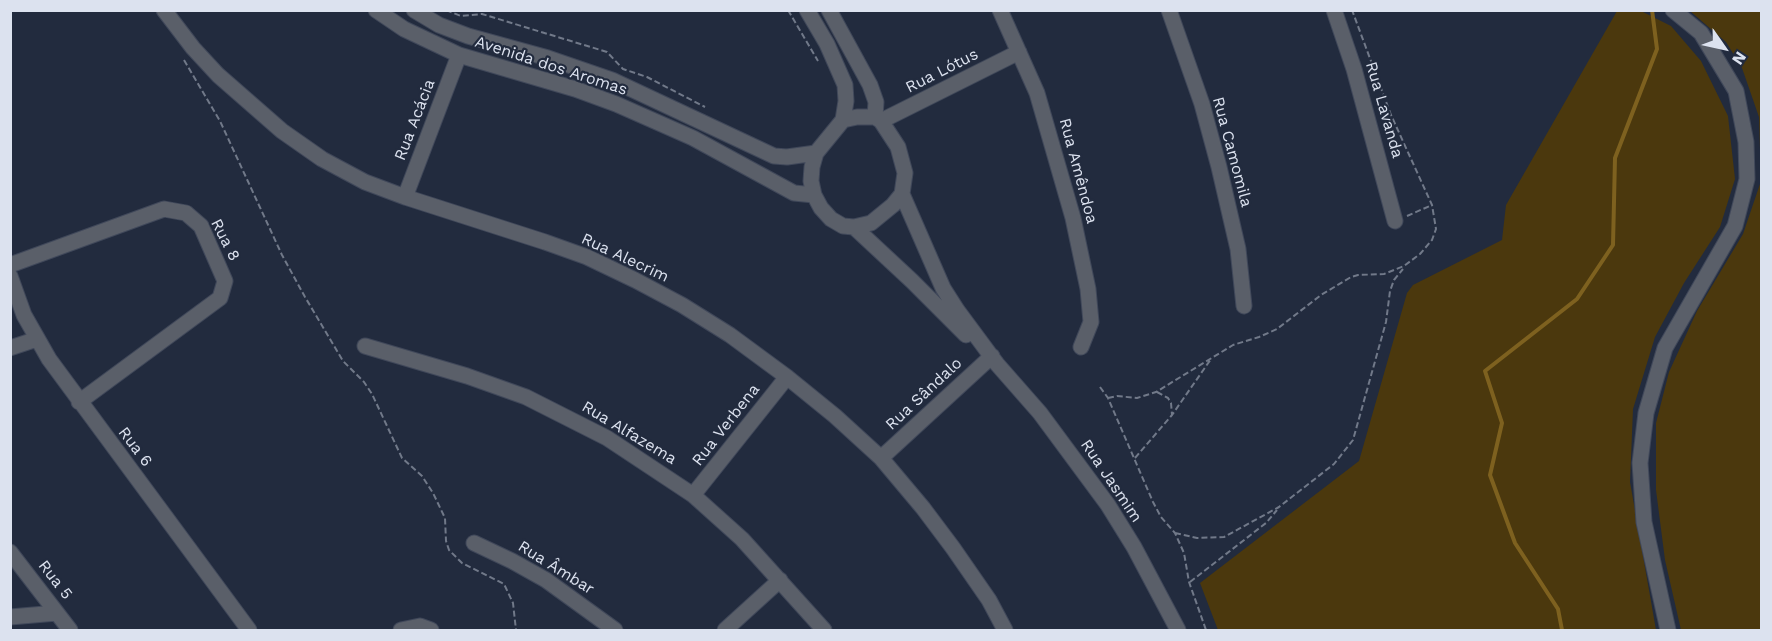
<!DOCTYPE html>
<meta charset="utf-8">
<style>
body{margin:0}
#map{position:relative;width:1772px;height:641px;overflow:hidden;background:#222b3e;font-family:"Work Sans",sans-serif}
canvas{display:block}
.frame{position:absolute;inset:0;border:12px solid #dce2ef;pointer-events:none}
.north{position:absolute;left:1694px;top:18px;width:60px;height:60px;-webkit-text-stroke:4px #222b3e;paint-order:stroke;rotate:124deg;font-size:16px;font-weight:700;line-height:24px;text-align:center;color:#dce2ef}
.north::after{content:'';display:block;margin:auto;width:21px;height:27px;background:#dce2ef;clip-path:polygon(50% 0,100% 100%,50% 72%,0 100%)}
</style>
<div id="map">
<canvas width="1772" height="641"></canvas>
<div class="frame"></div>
<div class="north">N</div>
</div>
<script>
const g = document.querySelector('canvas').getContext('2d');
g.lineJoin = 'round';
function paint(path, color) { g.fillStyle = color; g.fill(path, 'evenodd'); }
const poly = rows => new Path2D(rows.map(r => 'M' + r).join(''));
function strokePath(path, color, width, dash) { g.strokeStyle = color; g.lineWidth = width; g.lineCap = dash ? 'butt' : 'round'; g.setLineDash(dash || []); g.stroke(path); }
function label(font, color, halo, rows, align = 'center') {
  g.font = font + ' "Work Sans",sans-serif'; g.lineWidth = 4.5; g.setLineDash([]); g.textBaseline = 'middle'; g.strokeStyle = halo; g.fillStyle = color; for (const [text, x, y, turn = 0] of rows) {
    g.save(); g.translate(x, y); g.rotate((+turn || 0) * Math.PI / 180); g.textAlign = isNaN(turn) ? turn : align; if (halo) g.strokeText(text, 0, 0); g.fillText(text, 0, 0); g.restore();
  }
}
const green = poly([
 [1617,11,1641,11,1671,26,1701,61,1728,116,1735,179,1720,227,1684,283,1655,337,1633,409,1630,482,1656,630,1218,630,1200,583,1359,461,1407,293,1413,285,1502,240,1506,205],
 [1690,11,1761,11,1761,630,1681,630,1665,560,1656,490,1656,423,1669,372,1697,311,1743,234,1761,181,1759,117,1742,68,1726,42]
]);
const stream = poly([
 [1562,630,1558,609,1515,543,1490,475,1502,423,1485,371,1577,299,1613,245,1615,158,1657,49,1652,10]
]);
const path = poly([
 [446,10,461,16,482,14,607,52,623,69,647,77,705,107],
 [788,10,818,61],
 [184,60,220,121,282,255,305,297,343,361,364,382,372,394,402,458,422,476,433,493,445,518,446,541,449,550,462,563,504,584,513,603,516,630],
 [1407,216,1432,205],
 [1100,387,1108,398,1153,502,1161,517,1175,533,1184,553,1189,582,1206,630],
 [1157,392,1168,398,1171,403,1172,415],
 [1108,398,1117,396,1137,398,1156,392,1233,345,1259,337,1277,329,1321,295,1351,277,1358,275,1384,274,1404,266,1420,254,1432,240,1436,229,1432,205,1391,115,1352,10],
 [1135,458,1172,415,1211,359],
 [1175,533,1197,538,1224,537,1279,507,1334,464,1353,440,1386,322,1390,291,1394,280,1403,269],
 [1190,582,1266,523,1277,510]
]);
const minor = poly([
 [164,10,193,48,218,75,282,131,322,159,365,182,405,197,545,242,587,257,635,280,682,305,730,335,787,377,835,416,881,458,923,508,953,548,989,600,1005,630],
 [376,10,404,29,459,55,575,89,616,104,693,138,794,193,814,195],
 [414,10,439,25,468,36,548,58,612,80,774,156,787,157,816,153],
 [807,10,827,44,845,85,846,101,843,120],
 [829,10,870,85,876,102,875,117],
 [1000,10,1037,93,1073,218,1088,289,1091,322,1081,347],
 [1169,10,1202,104,1219,167,1238,249,1244,306],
 [1334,10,1354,69,1395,221],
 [881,121,1019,52],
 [902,194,893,205,871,223,854,227,843,226,831,219,821,208,814,195,811,181,812,167,816,153,843,120,857,117,875,117,881,121,898,147,905,173,902,194,943,288,957,310,997,364,1040,413,1108,505,1134,547,1178,630],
 [405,197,459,55],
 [854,227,912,281,966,335],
 [10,265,164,209,186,213,201,226,225,281,220,298,79,402],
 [10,276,24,315,49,359,249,630],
 [365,346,467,376,526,397,607,438,693,495,742,539,824,630],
 [10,348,37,339],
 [881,458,992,356],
 [693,495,787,377],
 [474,543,512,561,546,580,615,630],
 [10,552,70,630],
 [10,617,57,613],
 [401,630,420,626,431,630],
 [725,630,780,580],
 [1668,630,1644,522,1640,463,1646,413,1665,348,1735,226,1747,179,1746,142,1736,91,1701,33,1673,10]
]);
const streetNames = [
 ["Avenida dos Aromas",551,66,18],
 ["Rua Lótus",942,71,-27],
 ["Rua Lavanda",1384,110,74],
 ["Rua Acácia",415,120,-69],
 ["Rua Camomila",1232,152,75],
 ["Rua Amêndoa",1078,171,75],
 ["Rua 8",225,240,63],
 ["Rua Alecrim",625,258,25],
 ["Rua Sândalo",924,394,-43],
 ["Rua Verbena",726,425,-52],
 ["Rua Alfazema",629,433,31],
 ["Rua 6",135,447,53],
 ["Rua Jasmim",1111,481,56],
 ["Rua Âmbar",556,568,32],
 ["Rua 5",55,580,52]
];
paint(green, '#4b380d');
strokePath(stream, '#7e611f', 4);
strokePath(minor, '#40485a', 17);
strokePath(path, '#717989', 2, [6, 3]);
strokePath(minor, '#5a5f69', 15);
label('16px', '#dce2ef', '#222b3e', streetNames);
</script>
